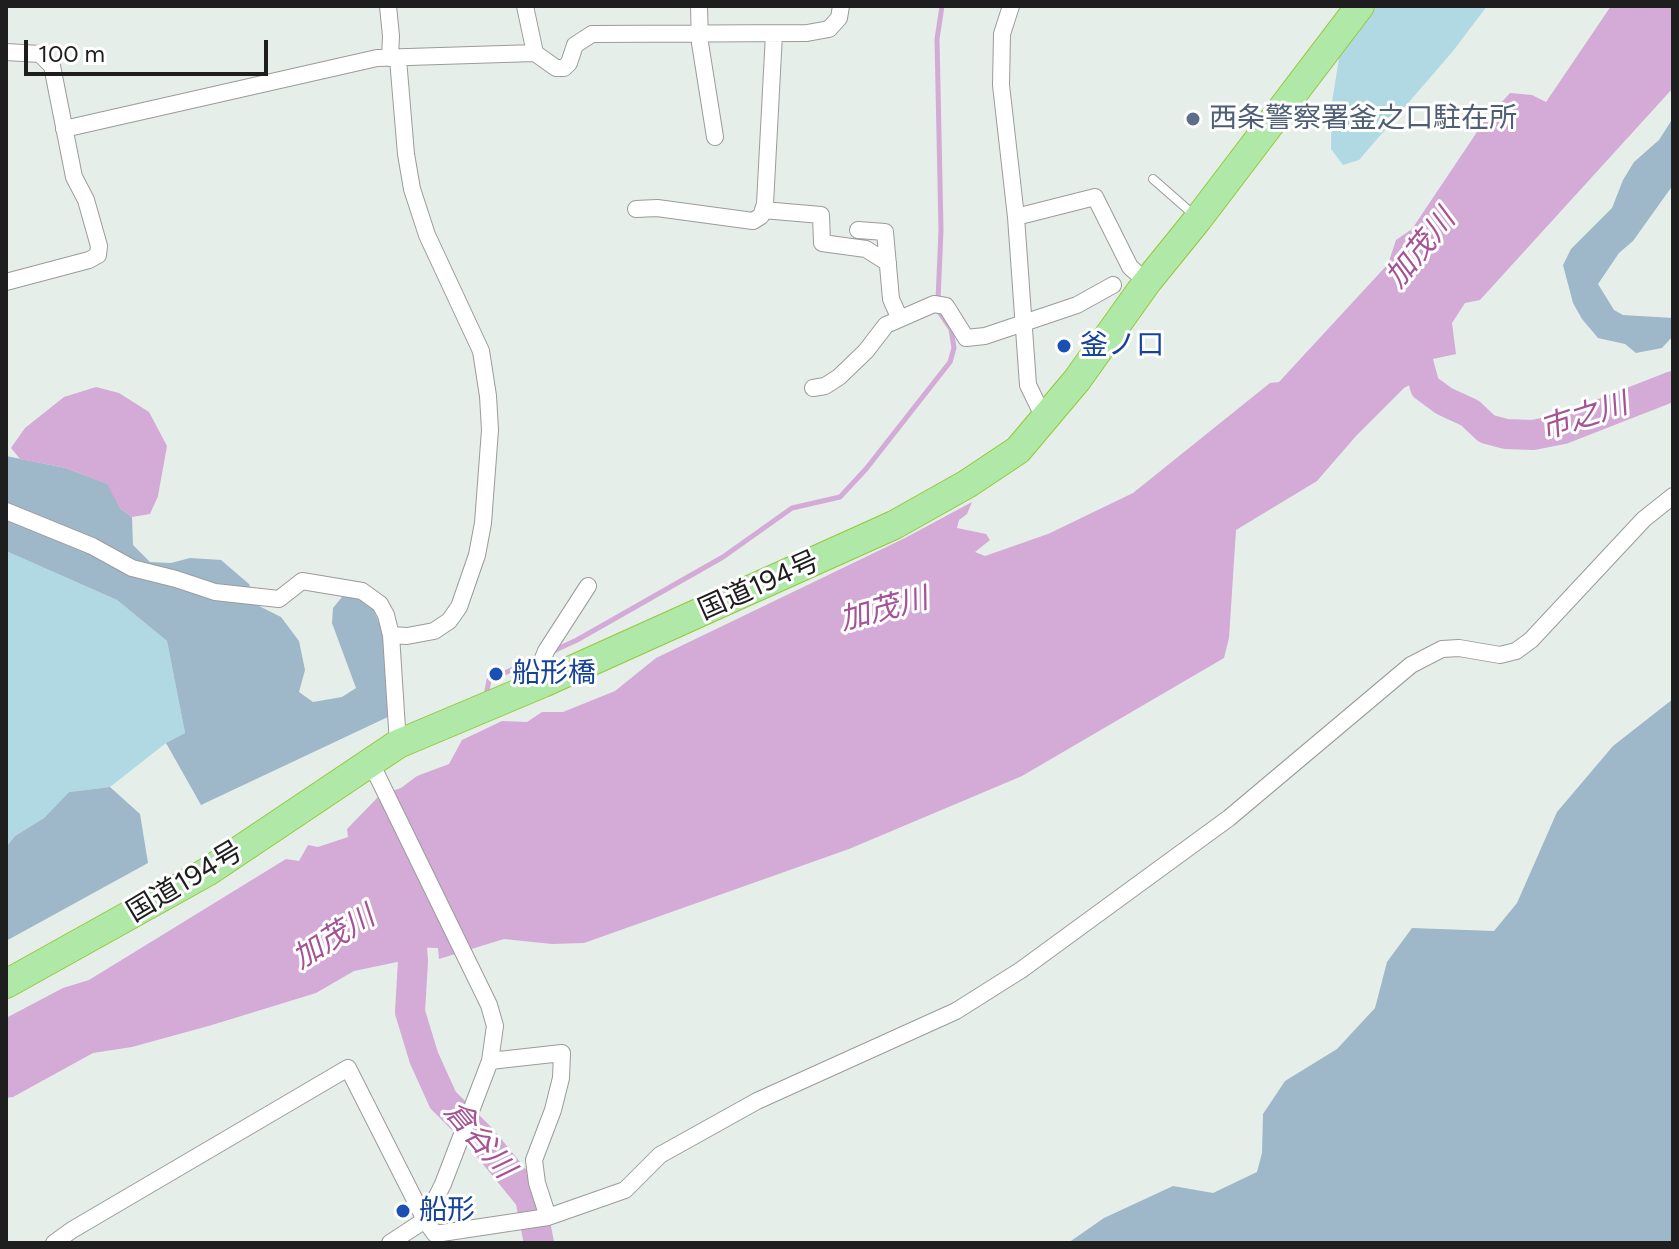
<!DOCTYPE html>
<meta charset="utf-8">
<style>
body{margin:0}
#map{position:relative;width:1679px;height:1249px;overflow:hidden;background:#e5eee9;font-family:Figtree,sans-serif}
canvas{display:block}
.frame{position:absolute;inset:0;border:8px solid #1e1e1e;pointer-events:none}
.scale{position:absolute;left:24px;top:40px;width:244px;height:36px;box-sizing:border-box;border:4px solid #1e1e1e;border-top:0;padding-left:10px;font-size:24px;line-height:28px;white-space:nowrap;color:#1e1e1e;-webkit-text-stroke:6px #fff;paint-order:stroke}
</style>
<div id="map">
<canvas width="1679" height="1249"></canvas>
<div class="frame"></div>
<div class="scale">100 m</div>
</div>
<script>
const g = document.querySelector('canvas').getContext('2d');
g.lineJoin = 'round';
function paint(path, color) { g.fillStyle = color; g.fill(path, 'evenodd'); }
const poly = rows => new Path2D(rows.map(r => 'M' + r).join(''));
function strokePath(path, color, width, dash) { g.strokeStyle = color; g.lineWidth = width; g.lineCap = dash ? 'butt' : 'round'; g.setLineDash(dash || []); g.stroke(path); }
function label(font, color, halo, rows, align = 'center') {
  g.font = font + ' Figtree,"Noto Sans JP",sans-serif'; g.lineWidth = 6; g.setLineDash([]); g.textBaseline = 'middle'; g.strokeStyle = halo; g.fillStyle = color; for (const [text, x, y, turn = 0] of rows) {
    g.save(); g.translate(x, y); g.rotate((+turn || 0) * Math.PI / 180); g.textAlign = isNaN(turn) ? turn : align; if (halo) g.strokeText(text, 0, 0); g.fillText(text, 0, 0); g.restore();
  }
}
const grass = poly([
 [1377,6,1487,6,1453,51,1359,160,1343,165,1331,149,1332,102,1340,52],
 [6,551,117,600,167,641,185,733,166,743,110,787,69,792,44,818,15,836,6,847]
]);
const forest = poly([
 [1673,118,1673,185,1633,241,1619,253,1598,284,1614,310,1623,315,1673,318,1673,336,1662,348,1636,353,1625,344,1598,338,1582,319,1573,303,1563,265,1571,249,1612,208,1623,180,1634,162,1659,140],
 [6,456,66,468,108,484,120,508,132,517,133,545,150,562,171,563,190,558,221,560,249,584,257,605,281,617,299,641,305,670,299,692,313,702,342,697,356,688,332,623,333,608,342,597,358,597,373,609,382,629,390,716,201,805,166,743,185,733,167,641,117,600,6,551],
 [1673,699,1673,1243,1068,1243,1104,1218,1173,1186,1213,1193,1257,1172,1262,1153,1263,1114,1285,1081,1337,1049,1375,1008,1387,962,1412,928,1494,931,1517,903,1557,812,1613,746],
 [110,787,140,814,148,863,6,941,6,847,15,836,44,818,69,792]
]);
const water = poly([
 [1611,6,1673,6,1673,88,1480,300,1465,303,1452,323,1456,354,1433,359,1415,382,1404,388,1356,436,1317,481,1236,530,1229,638,1224,658,1022,776,849,849,584,943,552,944,504,939,439,959,438,948,406,947,402,961,354,971,316,993,212,1025,132,1047,93,1053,13,1097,6,1098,6,1018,63,988,89,980,286,859,299,861,308,845,318,847,348,837,347,829,380,795,401,788,417,776,449,764,462,740,502,721,527,722,542,712,563,712,615,691,656,658,905,538,972,502,967,514,959,520,957,528,986,534,990,540,975,552,985,556,1048,534,1133,493,1270,383,1279,382,1388,264,1396,240,1412,229,1485,120,1497,118,1500,104,1510,93,1532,95,1546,102],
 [96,387,119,393,149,412,167,446,158,496,150,514,132,517,120,508,107,484,66,468,20,459,11,448,25,428,64,397]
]);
const stream = poly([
 [938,300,941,230,937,39,942,6],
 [551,652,577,640,723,557,792,508,840,497,866,469,950,362,954,348,951,329,938,310],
 [486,696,489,680,538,658]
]);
const river = poly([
 [1416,333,1416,354,1425,387,1444,401,1470,413,1487,429,1506,434,1533,435,1563,429,1673,386],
 [409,905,413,961,410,1012,424,1058,443,1100,481,1138,530,1198,539,1243]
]);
const service = poly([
 [1153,179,1194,215]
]);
const minor = poly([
 [388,6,391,36,390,58],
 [525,6,535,53],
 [699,6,700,43,715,137],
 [1011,6,1002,34,1001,85,1016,217,1028,385,1045,420],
 [6,52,40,54,52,66,74,177,86,200,99,246,98,255,89,260,6,282],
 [64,129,377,58,535,53,556,68,564,68,569,63,575,45,592,34,807,33,829,29,839,18,841,6],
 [636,209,657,208,753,221,761,216,765,204,774,34],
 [763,210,821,215,822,243,866,249,888,263],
 [1016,217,1095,197,1130,267,1147,282],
 [858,230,885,232,891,299,899,317],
 [813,388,825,386,839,377,866,351,886,325,934,304,946,306,966,338,985,336,1077,305,1113,285],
 [6,511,92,546,132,568,176,579,215,592,279,599,302,581,362,591,380,604,386,615,391,635,398,744],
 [391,635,407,636,434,631,449,621,459,607,477,555,483,523,490,430,488,396,481,351,427,235,412,189,406,154,398,59],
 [543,683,540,666,546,651,588,586],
 [370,761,489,1005,495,1026,490,1061,443,1184,425,1220,435,1234,548,1217,625,1190,660,1155,757,1101,956,1011,1021,970,1229,818,1411,665,1442,649,1459,648,1500,655,1516,651,1531,640,1644,519,1673,496],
 [490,1061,562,1053,561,1078,553,1110,534,1160,537,1183,548,1217],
 [54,1243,72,1230,348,1068,425,1220,390,1243]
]);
const trunk = poly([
 [6,984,207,872,398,744,543,683,894,525,967,484,1018,450,1077,380,1147,282,1198,219,1360,6]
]);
const markers = [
 [1193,119,8,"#5c6f8a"],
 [1064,346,8,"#1a4fb4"],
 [496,674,8,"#1a4fb4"],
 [403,1211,8,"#1a4fb4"]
];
const serviceNames = [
 ["西条警察署釜之口駐在所",1209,119]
];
const transitNames = [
 ["釜ノ口",1080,346],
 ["船形橋",512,674],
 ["船形",419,1211]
];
const streetNames = [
 ["国道194号",759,586,-24],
 ["国道194号",185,882,-31]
];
const waterNames = [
 ["加茂川",1421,249,-51],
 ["市之川",1584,417,-18],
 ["加茂川",884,610,-15],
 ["加茂川",334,938,-32],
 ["倉谷川",479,1140,50]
];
paint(grass, '#b0d9e3');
paint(forest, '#9eb8c9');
paint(water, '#d4aad7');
strokePath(stream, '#d4aad7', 5);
strokePath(river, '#d4aad7', 30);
strokePath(service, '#9b9b9b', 10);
strokePath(minor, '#9b9b9b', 18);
strokePath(trunk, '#95c836', 30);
strokePath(service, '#fff', 8);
strokePath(minor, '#fff', 16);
strokePath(trunk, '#b0e8a8', 28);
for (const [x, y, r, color] of markers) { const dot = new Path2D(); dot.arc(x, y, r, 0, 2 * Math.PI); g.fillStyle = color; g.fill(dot); strokePath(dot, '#fff', 3); }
label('28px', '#4e5e75', '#fff', serviceNames, 'left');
label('28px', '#164399', '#fff', transitNames, 'left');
label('28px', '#1e1e1e', '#fff', streetNames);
label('italic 30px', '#a45495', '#fff', waterNames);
</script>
